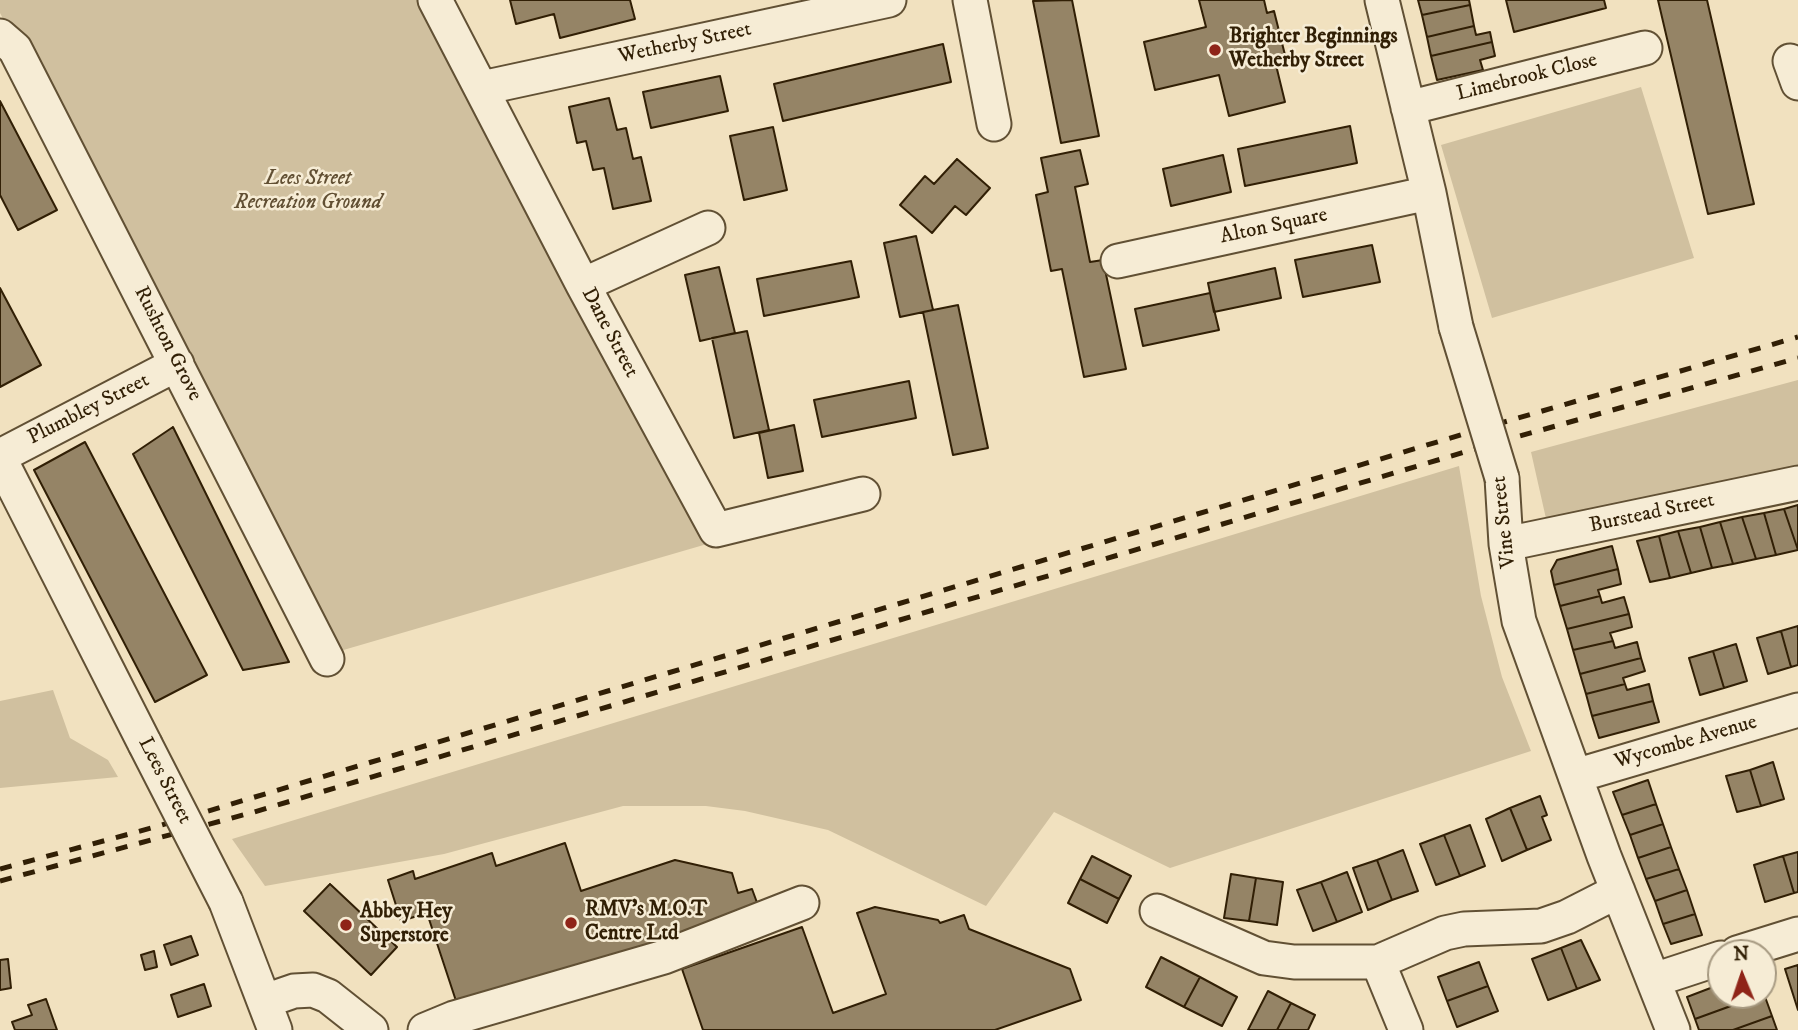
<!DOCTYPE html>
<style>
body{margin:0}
#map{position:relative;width:1798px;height:1030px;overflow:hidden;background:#f1e1bf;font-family:"IM FELL DW Pica",serif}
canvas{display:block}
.north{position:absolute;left:1707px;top:939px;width:70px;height:70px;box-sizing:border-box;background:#f6ecd5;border:2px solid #a79a82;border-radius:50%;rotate:358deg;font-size:19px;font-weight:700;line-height:28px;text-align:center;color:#311f05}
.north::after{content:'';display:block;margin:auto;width:24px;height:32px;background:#8f2418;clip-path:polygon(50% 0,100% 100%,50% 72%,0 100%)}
</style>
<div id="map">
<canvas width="1798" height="1030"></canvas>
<div class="north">N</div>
</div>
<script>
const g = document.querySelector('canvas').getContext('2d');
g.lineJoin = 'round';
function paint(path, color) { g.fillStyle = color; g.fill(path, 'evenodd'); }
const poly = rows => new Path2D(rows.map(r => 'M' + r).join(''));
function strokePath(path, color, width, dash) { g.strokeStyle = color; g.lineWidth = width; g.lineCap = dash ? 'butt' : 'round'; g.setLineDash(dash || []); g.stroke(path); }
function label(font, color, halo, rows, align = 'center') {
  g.font = font + ' "IM FELL DW Pica",serif'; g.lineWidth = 5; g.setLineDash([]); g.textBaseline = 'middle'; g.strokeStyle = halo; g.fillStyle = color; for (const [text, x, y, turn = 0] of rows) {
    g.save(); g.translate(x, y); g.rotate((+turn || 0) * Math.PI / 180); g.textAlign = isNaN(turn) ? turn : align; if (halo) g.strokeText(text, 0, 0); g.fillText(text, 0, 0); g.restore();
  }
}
const green = poly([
 [0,0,419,0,707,544,340,651,0,13],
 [1641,87,1694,258,1492,318,1441,145],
 [1798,380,1798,465,1547,523,1531,452],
 [1459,466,1481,596,1502,677,1531,751,1170,868,1054,812,986,906,828,830,745,811,706,806,623,806,444,854,265,886,232,839],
 [53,690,70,738,108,760,118,777,0,788,0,701]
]);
const building = poly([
 [510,0,630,0,635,19,560,38,554,14,516,24,510,0],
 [1072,0,1099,136,1061,143,1033,1,1072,0],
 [1199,0,1264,0,1267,13,1274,11,1286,59,1275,61,1285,102,1229,116,1219,75,1155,90,1144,42,1206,27,1199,0],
 [1418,0,1469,0,1470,5,1422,15,1418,0],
 [1506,0,1604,0,1606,8,1514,32,1506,0],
 [1658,0,1707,0,1754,204,1708,214,1658,0],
 [1470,5,1474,26,1427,37,1422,15,1470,5],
 [1474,26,1476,35,1490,32,1492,42,1431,56,1427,37,1474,26],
 [1492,42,1495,56,1480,60,1483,70,1437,80,1431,56,1492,42],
 [943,44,951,82,783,121,774,84,943,44],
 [720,76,728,111,651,128,643,92,720,76],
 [609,98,617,130,626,128,633,159,641,157,651,201,613,209,604,168,593,170,586,141,577,143,569,107,609,98],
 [0,101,57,210,18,230,0,195,0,101],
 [1350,126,1357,163,1245,186,1238,149,1350,126],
 [773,127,787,190,744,200,730,136,773,127],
 [1080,150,1088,184,1075,187,1090,262,1103,260,1126,369,1084,377,1062,269,1051,271,1036,195,1048,192,1041,158,1080,150],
 [1223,155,1231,192,1171,206,1163,169,1223,155],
 [957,159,990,188,966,215,955,206,932,233,900,205,925,176,934,184,957,159],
 [916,236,933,310,900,317,884,243,916,236],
 [1372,245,1380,282,1303,297,1295,260,1372,245],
 [851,261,859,297,764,316,757,279,851,261],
 [719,267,735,333,700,341,685,275,719,267],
 [1275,268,1281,298,1214,312,1208,283,1275,268],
 [0,288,41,365,0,387,0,288],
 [1210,293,1219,330,1143,346,1135,309,1210,293],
 [958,305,988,448,953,455,923,312,958,305],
 [747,331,769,430,734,438,712,338,747,331],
 [909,381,916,418,822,437,814,400,909,381],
 [794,425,803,471,768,478,759,433,794,425],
 [173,427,289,662,243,670,133,454,173,427],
 [85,442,207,675,155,702,34,470,85,442],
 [1798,505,1798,550,1784,509,1798,505],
 [1784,509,1798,550,1776,555,1764,513,1784,509],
 [1764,513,1776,555,1756,559,1742,517,1764,513],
 [1742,517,1756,559,1733,564,1720,522,1742,517],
 [1720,522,1733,564,1712,568,1700,527,1720,522],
 [1700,527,1712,568,1691,573,1678,531,1700,527],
 [1678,531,1691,573,1670,578,1659,536,1678,531],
 [1659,536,1670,578,1650,582,1637,541,1659,536],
 [1612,546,1618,569,1554,585,1551,571,1557,560,1612,546],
 [1618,569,1621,584,1598,590,1600,596,1560,606,1554,585,1618,569],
 [1600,596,1602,603,1624,597,1629,614,1567,629,1560,606,1600,596],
 [1629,614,1632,627,1610,633,1613,641,1573,650,1567,629,1629,614],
 [1798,626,1798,665,1791,667,1781,631,1798,626],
 [1781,631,1791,667,1768,674,1757,638,1781,631],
 [1613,641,1615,648,1637,642,1641,658,1580,674,1573,650,1613,641],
 [1736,644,1747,681,1724,688,1713,651,1736,644],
 [1713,651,1724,688,1700,695,1689,658,1713,651],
 [1641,658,1645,671,1623,678,1625,684,1586,694,1580,674,1641,658],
 [1625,684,1627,690,1649,684,1653,701,1592,716,1586,694,1625,684],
 [1653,701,1659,722,1599,738,1592,716,1653,701],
 [1773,762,1784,799,1761,806,1750,770,1773,762],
 [1750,770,1761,806,1737,812,1726,776,1750,770],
 [1648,780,1656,804,1622,815,1613,792,1648,780],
 [1540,796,1547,815,1542,817,1551,840,1527,850,1510,808,1540,796],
 [1656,804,1663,824,1630,835,1622,815,1656,804],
 [1510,808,1527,850,1502,861,1486,819,1510,808],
 [1663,824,1671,847,1638,858,1630,835,1663,824],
 [1470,825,1485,866,1460,876,1444,835,1470,825],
 [1444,835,1460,876,1436,885,1420,844,1444,835],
 [565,843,581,891,675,860,732,873,738,893,752,889,759,908,458,1007,427,913,401,921,388,880,413,871,415,879,492,853,496,866,565,843],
 [1671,847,1679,869,1646,879,1638,858,1671,847],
 [1403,850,1418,891,1392,900,1377,860,1403,850],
 [1798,852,1798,892,1794,893,1783,856,1798,852],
 [1092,856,1131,876,1119,899,1080,879,1092,856],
 [1783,856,1794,893,1765,902,1754,865,1783,856],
 [1377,860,1392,900,1368,910,1353,868,1377,860],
 [1679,869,1687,890,1655,901,1646,879,1679,869],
 [1347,872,1362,912,1337,922,1321,882,1347,872],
 [1231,874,1256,878,1249,921,1224,918,1231,874],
 [1256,878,1283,882,1277,925,1249,921,1256,878],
 [1080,879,1119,899,1107,923,1068,903,1080,879],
 [1321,882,1337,922,1313,931,1297,890,1321,882],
 [330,884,397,947,371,975,304,911,330,884],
 [1687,890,1695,914,1663,924,1655,901,1687,890],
 [875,907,938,920,940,923,964,915,969,929,1070,969,1081,1000,995,1030,703,1030,682,969,802,927,833,1013,886,994,857,913,875,907],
 [1695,914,1702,935,1671,944,1663,924,1695,914],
 [191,936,198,955,171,965,164,945,191,936],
 [1581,940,1600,980,1577,989,1561,948,1581,940],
 [1561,948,1577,989,1548,1000,1532,959,1561,948],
 [154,951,157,967,145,970,141,955,154,951],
 [1161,957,1200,977,1184,1007,1146,987,1161,957],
 [8,959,11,988,0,990,0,960,8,959],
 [1479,962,1488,986,1447,1001,1438,977,1479,962],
 [1798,965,1798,1010,1785,969,1798,965],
 [1200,977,1237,997,1222,1026,1184,1007,1200,977],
 [204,984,211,1006,178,1017,171,995,204,984],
 [1721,984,1721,995,1761,995,1695,1019,1687,997,1721,984],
 [1488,986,1498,1011,1457,1027,1447,1001,1488,986],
 [1268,991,1291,1003,1277,1030,1248,1030,1268,991],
 [1764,994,1772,1016,1733,1030,1699,1030,1695,1019,1764,994],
 [46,999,57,1030,15,1030,12,1022,32,1015,28,1005,46,999],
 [1291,1003,1315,1015,1308,1030,1277,1030,1291,1003],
 [1772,1016,1777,1030,1733,1030,1772,1016]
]);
const minor = poly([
 [435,0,583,285,716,530,863,494],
 [970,0,994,124],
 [1382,0,1429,193,1456,327],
 [0,36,15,49,327,659],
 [1790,61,1798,83],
 [482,88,889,0],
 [1408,108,1645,48],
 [1118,261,1429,193],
 [583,285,708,228],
 [0,456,177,364],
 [0,459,145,744],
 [1502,478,1506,544,1519,621,1604,856,1673,1030],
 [1506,544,1798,483],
 [1575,776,1798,710],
 [226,902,275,1030],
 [1157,911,1264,958,1294,962,1378,962,1445,933,1464,929,1541,926,1567,917,1618,891],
 [1737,953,1798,934],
 [1378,962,1406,1030],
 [1654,980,1721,958],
 [265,1001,294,991,313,990,328,996,371,1030],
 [425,1030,454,1018,664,957,802,903]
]);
const rail = poly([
 [0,869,155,827,1487,427,1798,337],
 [0,881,254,812,1495,443,1798,358]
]);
const minorBridge = poly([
 [1456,327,1502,478],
 [145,744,226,902]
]);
const markers = [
 [1215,50,7,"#8f2418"],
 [571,923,7,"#8f2418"],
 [346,925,7,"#8f2418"]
];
const poiNames = [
 ["Brighter Beginnings",1229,38],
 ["Wetherby Street",1229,62],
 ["RMV's M.O.T",585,911],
 ["Centre Ltd",585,935],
 ["Abbey Hey",360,913],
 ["Superstore",360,937]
];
const streetNames = [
 ["Wetherby Street",685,44,-12],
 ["Limebrook Close",1527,78,-14],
 ["Alton Square",1274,227,-12],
 ["Dane Street",609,333,62],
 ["Rushton Grove",167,344,63],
 ["Plumbley Street",89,410,-27],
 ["Burstead Street",1652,514,-12],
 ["Vine Street",1505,522,-96],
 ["Wycombe Avenue",1686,743,-16],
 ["Lees Street",164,781,63]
];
const parkNames = [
 ["Lees Street",308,180],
 ["Recreation Ground",308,204]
];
paint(green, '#d0c09f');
paint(building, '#958466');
strokePath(building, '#311f05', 2);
strokePath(minor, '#615034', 37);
strokePath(minor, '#f6ecd5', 33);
strokePath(rail, '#311f05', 5, [12, 12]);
strokePath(minorBridge, '#615034', 37, []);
strokePath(minorBridge, '#f6ecd5', 33);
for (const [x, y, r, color] of markers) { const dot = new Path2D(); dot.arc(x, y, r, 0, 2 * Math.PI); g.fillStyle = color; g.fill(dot); strokePath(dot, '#f6ecd5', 2.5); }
label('bold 21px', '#311f05', '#f6ecd5', poiNames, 'left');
label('21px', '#311f05', '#f6ecd5', streetNames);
label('italic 21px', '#614f33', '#f6ecd5', parkNames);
</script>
